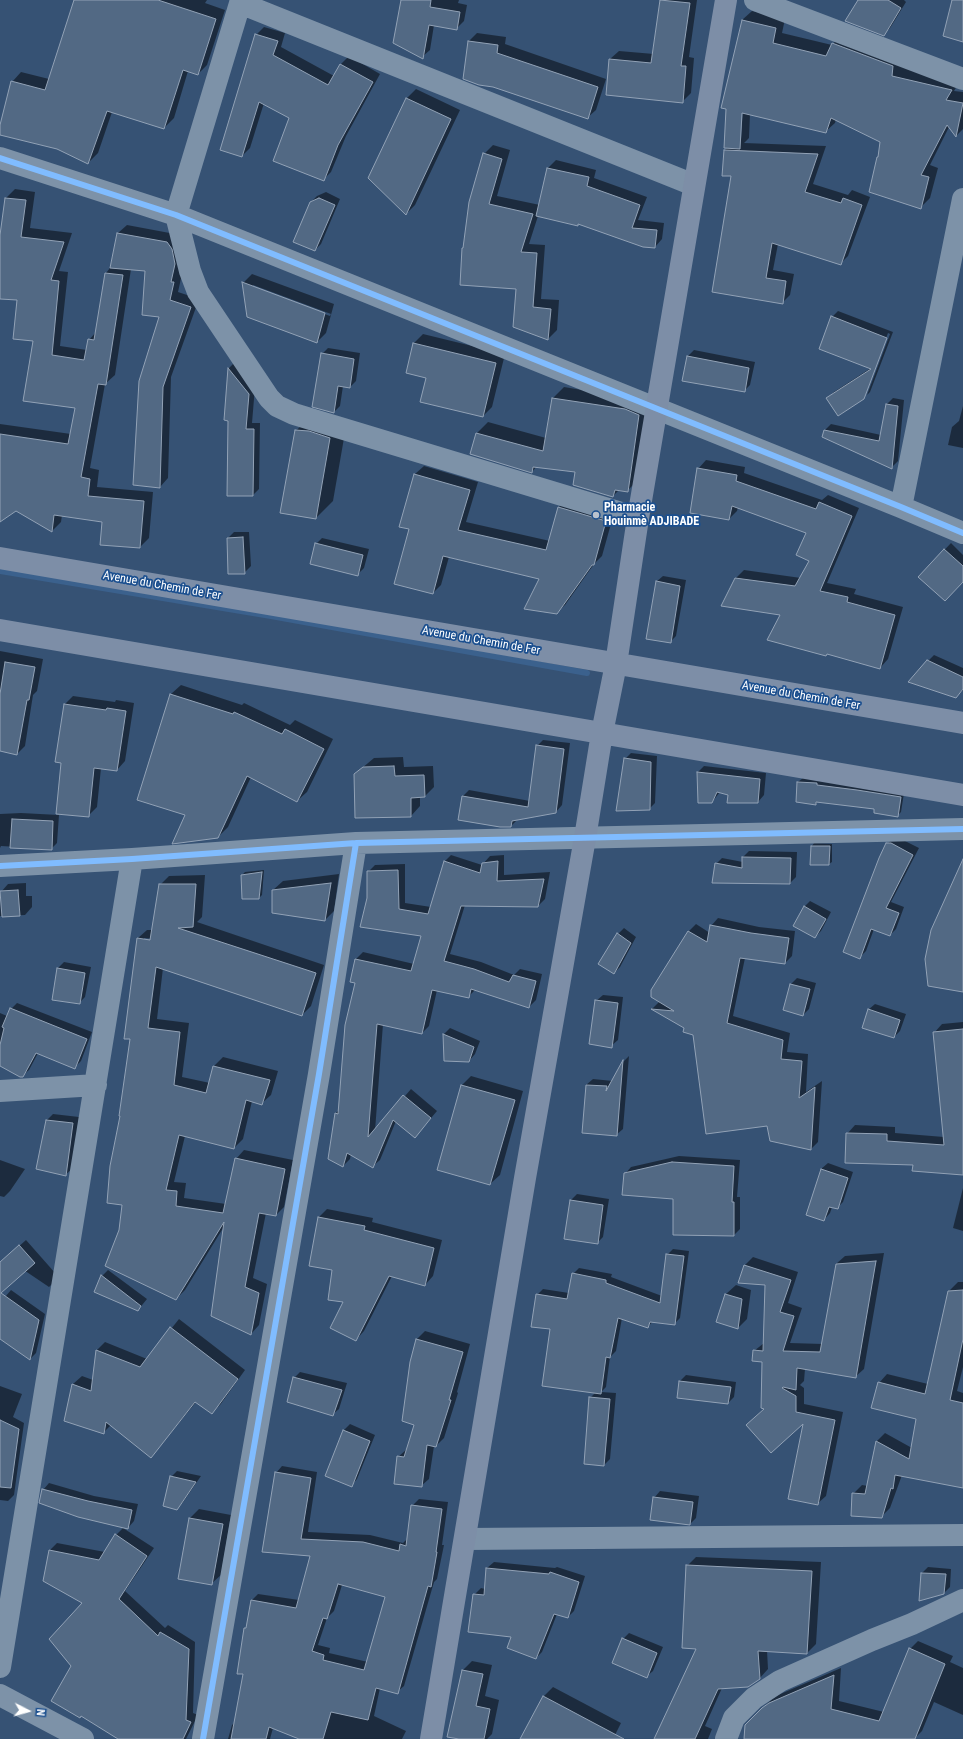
<!DOCTYPE html>
<meta charset="utf-8">
<style>
body{margin:0}
#map{position:relative;width:963px;height:1739px;overflow:hidden;background:#365274;font-family:"Roboto Condensed",sans-serif}
canvas{display:block}
.north{position:absolute;left:8px;top:1691px;width:40px;height:40px;-webkit-text-stroke:3px #1b4f8f;paint-order:stroke;rotate:96deg;font-size:11px;font-weight:700;line-height:16px;text-align:center;color:#fff}
.north::after{content:'';display:block;margin:auto;width:14px;height:18px;background:#fff;clip-path:polygon(50% 0,100% 100%,50% 72%,0 100%)}
</style>
<div id="map">
<canvas width="963" height="1739"></canvas>
<div class="north">N</div>
</div>
<script>
const g = document.querySelector('canvas').getContext('2d');
g.lineJoin = 'round';
function paint(path, color) { g.fillStyle = color; g.fill(path, 'evenodd'); }
const poly = rows => new Path2D(rows.map(r => 'M' + r).join(''));
function strokePath(path, color, width, dash) { g.strokeStyle = color; g.lineWidth = width; g.lineCap = dash ? 'butt' : 'round'; g.setLineDash(dash || []); g.stroke(path); }
function label(font, color, halo, rows, align = 'center') {
  g.font = font + ' "Roboto Condensed",sans-serif'; g.lineWidth = 3.5; g.setLineDash([]); g.textBaseline = 'middle'; g.strokeStyle = halo; g.fillStyle = color; for (const [text, x, y, turn = 0] of rows) {
    g.save(); g.translate(x, y); g.rotate((+turn || 0) * Math.PI / 180); g.textAlign = isNaN(turn) ? turn : align; if (halo) g.strokeText(text, 0, 0); g.fillText(text, 0, 0); g.restore();
  }
}
const shadow = poly([
 [75,0,207,0,205,3,225,10,207,65,198,74,188,71,174,118,164,128,112,112,98,153,88,163,57,148,0,134,12,82,21,72,49,79],
 [402,0,459,0,458,3,467,5,464,21,456,29,434,25,430,50,422,57],
 [661,0,697,0,689,57,694,58,691,93,682,102,607,94,610,59,619,51,654,54],
 [859,0,904,0,906,2,890,28,884,34],
 [752,11,785,19,782,33,832,45,842,34,960,81,954,91,963,92,963,129,956,136,949,127,930,165,938,168,930,198,921,207,878,157,879,155,881,142,836,119,835,123,825,132,750,114,749,138,744,143,826,146,813,184,848,195,852,190,870,197,848,256,840,264,778,244,773,270,794,274,790,295,782,303,713,291,732,175,725,150,728,147,742,20],
 [741,108,743,108,741,139,739,139],
 [264,27,285,33,281,47,334,76,341,64,349,56,380,74,346,136,331,172,323,180,291,118,264,103,250,148,242,156,256,35],
 [477,33,506,37,505,44,606,79,596,110,587,118,469,41],
 [416,89,460,110,415,205,406,214,369,178,407,98],
 [493,145,510,150,497,196,540,205,548,168,556,160,596,170,594,178,647,197,638,220,664,223,662,239,655,247,579,223,577,225,538,216,529,244,545,245,541,299,559,300,557,330,548,339,514,326,517,288,461,284,484,154],
 [15,189,35,192,30,228,72,233,59,271,68,272,60,346,87,350,89,340,96,332,106,273,110,268,118,233,127,225,175,234,184,255,179,273,182,274,178,292,199,299,171,377,168,478,160,487,161,317,146,271,131,269,115,375,105,384,90,468,99,470,97,487,153,492,149,538,140,547,103,521,62,515,61,522,52,531,16,510,0,521,0,424,71,434,76,408,34,340,18,299,0,298,0,242,6,198],
 [326,192,340,199,321,244,315,250,310,203,317,196],
 [252,274,334,304,326,333,317,342,243,283],
 [253,285,331,314,330,316,253,288],
 [838,311,893,332,870,392,867,395,890,334,888,333,864,398,828,398,834,392,871,368,832,317],
 [423,334,505,354,492,407,483,416,427,377,407,372,414,343],
 [328,348,360,353,356,381,350,387,343,386,340,406,334,412,322,354],
 [694,350,755,362,750,385,744,391,688,356],
 [235,362,255,387,252,423,260,423,259,489,253,495,229,420,225,420,229,368],
 [564,387,636,399,650,404,638,480,627,491,619,490,613,496,576,472,537,466,532,472,472,454,477,433,488,422,546,438,552,399],
 [893,398,904,400,898,461,892,467,825,430,831,424,881,435,887,404],
 [963,406,963,448,948,445,952,427,959,421],
 [313,413,347,421,333,501,316,518,296,431],
 [706,460,745,467,744,473,822,500,828,495,859,508,827,583,856,589,854,594,903,607,888,659,880,668,828,653,826,655,782,614,723,605,736,578,744,570,801,578,811,560,807,532,738,507,737,511,729,519,698,469],
 [424,466,478,482,466,522,550,541,559,507,567,499,614,513,602,556,594,564,565,605,556,613,541,578,449,557,441,585,433,593,410,529,400,526,415,474],
 [234,532,249,532,251,566,244,573,228,538],
 [322,538,369,549,364,568,358,574,316,544],
 [951,543,963,555,963,581,920,576],
 [663,576,686,580,676,636,670,642,656,582],
 [0,651,43,659,37,691,33,695,25,746,17,754,0,750],
 [934,655,963,668,963,690,956,697,928,661],
 [181,685,242,705,244,703,290,725,295,720,333,739,307,792,297,801,251,777,228,827,218,837,187,815,138,800,171,694],
 [73,696,115,702,116,700,134,703,125,761,117,770,101,768,97,807,88,816,62,762,65,704],
 [543,740,570,743,562,805,556,812,517,820,511,826,459,819,463,796,469,790,530,801,537,746],
 [631,753,657,756,655,803,649,809,625,759],
 [403,757,404,767,433,766,434,787,425,796,420,797,420,806,411,816,355,774,374,758],
 [704,766,766,773,764,795,758,802,720,792,712,802,698,772],
 [803,778,904,793,901,812,897,816,875,808,818,801,816,804,797,801,798,782],
 [21,813,59,815,57,843,51,849,1,846,0,848,0,814],
 [897,837,919,848,891,902,904,907,896,929,890,935,874,929,866,951,860,957,887,844,894,838],
 [814,843,832,844,832,862,829,864,811,864,812,846],
 [749,851,797,852,796,877,790,883,716,864,722,858,743,862,743,857],
 [451,855,482,865,490,856,504,855,504,875,550,872,545,899,538,906,465,905,450,954,481,962,514,975,520,969,542,974,536,1000,529,1007,475,990,468,997,437,990,429,1026,422,1033,383,1024,375,1131,411,1089,437,1111,415,1137,396,1121,380,1160,373,1166,351,1154,350,1159,343,1166,329,1159,336,1113,340,1109,356,982,356,959,363,952,414,964,423,935,368,898,368,872,375,865,405,864,405,903,431,907,444,862],
 [264,870,262,895,259,898,242,875,245,872],
 [339,874,334,911,325,920,273,890,283,881],
 [205,875,202,917,197,922,324,965,311,1006,302,1015,163,968,157,1019,189,1023,182,1077,210,1083,214,1066,223,1057,278,1071,271,1095,262,1103,252,1101,243,1139,234,1148,185,1136,174,1182,186,1183,184,1198,226,1204,236,1159,244,1150,293,1160,284,1207,276,1215,266,1213,253,1278,267,1284,259,1325,251,1334,225,1225,185,1290,176,1299,120,1231,123,1204,122,1116,132,1038,138,938,147,930,153,930,160,885,169,876],
 [144,938,155,939,155,941,144,940],
 [26,883,26,896,32,896,32,907,25,915,0,916,1,892,8,884],
 [810,901,831,912,821,931,815,937,804,907],
 [718,918,759,927,795,931,792,956,785,963,745,958,733,1016,790,1033,787,1052,808,1054,806,1092,822,1081,818,1142,811,1149,767,1125,693,1034,685,1027,652,1009,660,1001,652,991,689,931,696,924,710,933,711,926],
 [624,928,636,937,620,967,614,973,618,934],
 [64,962,91,967,85,997,79,1003,58,968],
 [797,978,816,983,809,1009,803,1015,791,984],
 [603,995,623,997,618,1040,611,1046,596,1001],
 [17,1003,92,1032,81,1061,75,1067,38,1053,29,1070,22,1076,0,1065,0,1013,7,1016,11,1009],
 [875,1004,906,1014,900,1031,894,1037,868,1010],
 [963,1022,963,1174,914,1164,847,1134,855,1125,895,1127,895,1133,944,1137,934,1033,942,1024],
 [450,1028,480,1041,475,1054,469,1061,445,1060,444,1034],
 [629,1056,623,1129,616,1135,586,1085,593,1079,613,1081,624,1061],
 [471,1076,523,1091,500,1175,490,1184,438,1169,462,1085],
 [53,1114,79,1117,72,1169,65,1175,47,1120],
 [679,1156,740,1160,737,1197,740,1197,740,1229,734,1235,674,1198,625,1174,631,1167],
 [0,1160,25,1169,10,1191,4,1197,0,1196],
 [828,1163,853,1172,843,1202,837,1208,832,1207,830,1213,824,1220,821,1169],
 [963,1188,963,1231,953,1228],
 [577,1194,609,1199,603,1237,597,1243,571,1200],
 [327,1209,373,1218,372,1222,442,1240,433,1276,425,1285,392,1276,364,1331,356,1340,333,1269,319,1217],
 [26,1240,56,1274,55,1281,49,1287,6,1258],
 [673,1249,689,1251,680,1318,674,1324,653,1321,648,1327,622,1318,616,1351,610,1357,606,1387,601,1392,616,1393,610,1459,604,1465,590,1398,596,1392,551,1329,537,1295,543,1289,569,1293,573,1274,579,1268,612,1274,611,1277,662,1296,667,1255],
 [884,1253,864,1369,855,1377,805,1369,804,1381,800,1385,804,1388,804,1404,843,1412,826,1496,817,1504,805,1421,756,1416,765,1408,764,1362,754,1351,764,1343,766,1284,745,1265,753,1257,798,1272,788,1303,802,1308,790,1343,823,1344,836,1264,845,1256],
 [108,1270,147,1299,138,1310,102,1276],
 [958,1282,963,1282,963,1367,957,1391,963,1393,963,1487,902,1475,890,1508,881,1517,853,1494,862,1485,868,1486,877,1441,885,1433,912,1448,918,1418,879,1383,887,1374,928,1384,949,1291],
 [736,1285,751,1290,747,1319,738,1328,718,1321,726,1294],
 [11,1290,45,1314,36,1353,30,1359,0,1338,0,1303],
 [179,1319,245,1370,220,1405,211,1413,196,1402,151,1457,111,1425,103,1433,66,1420,73,1384,82,1376,93,1380,97,1350,105,1342,147,1359],
 [425,1331,470,1344,457,1392,458,1393,444,1438,436,1446,434,1446,429,1479,421,1486,398,1457,407,1449,415,1424,411,1362,417,1339],
 [300,1372,347,1383,339,1409,332,1415,294,1378],
 [686,1375,736,1382,734,1397,728,1403,680,1381],
 [0,1386,22,1394,13,1417,24,1423,14,1495,8,1501,0,1500],
 [350,1424,375,1435,357,1479,351,1486,326,1476,344,1430],
 [282,1466,317,1472,308,1532,370,1535,403,1543,408,1538,412,1506,419,1499,448,1502,442,1545,444,1545,437,1579,434,1582,404,1686,397,1692,380,1688,374,1716,406,1731,402,1739,302,1739,273,1728,270,1739,228,1739,232,1725,235,1722,244,1674,245,1629,247,1626,251,1601,258,1594,299,1600,312,1555,263,1552,276,1473],
 [342,1585,386,1596,368,1662,329,1653,330,1648,318,1645,327,1618,334,1611],
 [177,1471,201,1476,183,1502,177,1509,171,1477],
 [49,1483,94,1496,138,1504,134,1521,128,1528,43,1490],
 [660,1491,699,1496,696,1518,690,1524,654,1498],
 [199,1509,231,1515,221,1575,211,1584,190,1518],
 [123,1528,154,1548,125,1591,165,1628,168,1625,195,1642,193,1713,198,1715,186,1739,121,1739,109,1733,72,1666,84,1602,50,1550,57,1543,105,1552,116,1535],
 [696,1557,821,1562,816,1644,807,1653,767,1650,768,1669,759,1679,722,1688,705,1726,712,1729,708,1739,655,1739,697,1648,687,1566],
 [494,1562,555,1568,557,1567,585,1576,574,1611,568,1617,557,1614,542,1652,536,1658,474,1595,481,1588,485,1589,487,1568],
 [928,1567,951,1569,950,1587,944,1593,922,1573],
 [629,1633,663,1647,653,1671,646,1677,623,1639],
 [918,1641,953,1656,950,1662,963,1668,963,1715,934,1702,922,1731,914,1739,745,1739,746,1725,771,1700,778,1695,841,1668,839,1701,884,1712,910,1649],
 [472,1661,492,1665,485,1696,499,1700,492,1734,487,1739,463,1739,448,1736,463,1670],
 [553,1687,621,1723,613,1739,521,1739,544,1696]
]);
const stream = poly([
 [0,571,271,616,587,673]
]);
const building = poly([
 [74,0,158,0,216,19,198,75,183,70,164,129,107,111,88,164,57,149,0,135,0,125,11,81,45,90,74,0],
 [401,0,431,0,430,7,460,12,457,30,429,25,423,59,393,43,401,0],
 [660,0,690,3,681,66,686,66,683,103,606,95,609,59,651,63,660,0],
 [858,0,888,0,901,8,884,36,845,21,858,0],
 [952,0,963,0,963,42,943,36,952,0],
 [742,20,776,28,773,43,826,56,832,43,893,66,892,76,952,90,946,100,963,103,956,137,947,125,921,175,929,177,921,209,869,192,877,157,878,157,880,142,831,118,826,133,742,113,740,149,724,148,726,109,721,108,742,20],
 [255,34,278,41,273,55,328,85,340,64,373,82,338,145,324,181,273,161,289,118,259,102,242,157,220,150,255,34],
 [468,41,498,45,497,53,598,87,588,119,493,87,479,85,463,79,468,41],
 [406,98,451,119,406,215,368,178,406,98],
 [724,150,818,154,805,192,841,203,843,198,862,205,841,265,772,243,766,278,786,281,783,304,712,292,731,176,722,176,724,150],
 [483,153,502,159,489,204,533,214,521,252,537,253,533,307,551,309,548,340,513,327,516,289,460,285,462,248,463,248,469,202,483,153],
 [547,168,589,177,587,186,640,205,632,228,657,230,655,248,643,247,578,224,578,226,536,216,547,168],
 [5,198,26,200,21,237,64,242,51,280,59,281,52,355,84,360,88,339,94,340,105,273,123,275,106,385,98,384,81,477,90,479,88,496,144,501,140,548,100,545,102,522,54,515,52,532,16,511,0,522,0,434,68,444,75,408,23,401,33,341,13,339,17,300,0,299,0,235,5,198],
 [319,198,335,205,315,251,293,242,310,202,319,198],
 [117,233,167,242,172,249,175,264,171,282,174,282,170,300,191,307,163,387,160,488,133,485,139,381,159,317,142,315,145,271,110,268,117,233],
 [242,282,325,313,317,343,247,317,242,282],
 [831,316,887,338,864,399,838,416,826,398,871,369,819,349,831,316],
 [413,343,496,363,483,417,420,402,426,378,406,373,413,343],
 [321,353,354,359,350,388,338,386,334,413,312,407,321,353],
 [687,356,749,368,745,392,682,381,687,356],
 [228,368,249,394,246,429,254,429,253,496,227,496,228,421,224,420,228,368],
 [552,398,625,409,639,415,628,492,615,490,613,497,573,485,575,472,533,467,532,473,470,454,476,433,543,451,552,398],
 [886,404,898,406,892,469,822,437,824,430,879,441,886,404],
 [295,430,309,431,330,438,316,519,280,513,295,430],
 [697,468,737,475,736,481,816,509,819,502,852,516,820,591,848,597,847,602,895,615,880,669,827,654,826,656,767,640,780,615,721,606,735,578,795,586,809,561,796,555,806,533,732,506,729,520,690,513,697,468],
 [414,474,470,490,458,530,546,550,558,507,606,521,594,565,592,565,557,614,524,609,539,579,443,556,433,594,394,584,409,529,399,527,414,474],
 [243,537,245,574,228,574,227,538,243,537],
 [315,543,363,555,358,576,310,564,315,543],
 [944,549,963,566,963,582,945,601,918,577,944,549],
 [656,581,680,586,671,643,646,639,656,581],
 [927,660,963,677,963,689,956,698,908,682,927,660],
 [5,662,35,667,29,700,27,700,17,755,0,751,0,694,5,662],
 [170,694,233,714,234,712,282,734,285,729,324,749,297,802,247,776,218,838,172,844,185,815,137,800,170,694],
 [64,704,106,710,107,708,126,711,117,771,94,768,89,817,56,814,61,763,55,762,64,704],
 [536,745,564,749,556,813,512,821,511,827,500,827,458,820,462,796,528,807,536,745],
 [624,758,651,762,650,810,616,811,624,758],
 [394,766,395,776,424,775,425,797,411,798,411,817,355,818,354,774,363,767,394,766],
 [697,772,760,779,758,803,727,803,728,795,717,792,712,803,698,803,697,772],
 [797,782,817,783,817,785,857,790,901,797,898,817,874,813,874,809,816,802,816,805,796,802,797,782],
 [12,819,53,821,52,850,10,848,12,819],
 [886,843,891,843,913,855,886,908,899,913,890,936,871,929,860,959,843,952,879,858,886,843],
 [811,846,830,846,829,865,810,865,811,846],
 [742,857,791,858,790,884,712,883,715,863,742,868,742,857],
 [963,859,963,992,928,986,925,959,931,930,963,859],
 [444,861,480,873,482,863,498,861,497,881,544,879,538,907,461,906,444,961,474,969,509,982,513,975,536,981,529,1008,471,989,469,998,432,990,422,1034,377,1024,368,1137,403,1095,431,1118,415,1138,393,1120,373,1168,347,1153,343,1167,328,1159,335,1113,338,1114,345,1025,355,983,350,982,355,959,411,971,421,936,360,927,367,898,367,871,398,870,399,909,428,914,444,861],
 [262,872,259,899,242,899,241,875,262,872],
 [331,883,325,921,272,913,272,890,331,883],
 [159,884,196,884,193,927,178,928,316,973,302,1016,156,967,148,1028,180,1032,174,1085,206,1093,213,1066,270,1080,262,1105,246,1100,234,1149,179,1135,166,1190,177,1191,176,1206,223,1213,235,1158,285,1169,276,1216,259,1213,245,1287,259,1293,251,1335,211,1316,224,1222,176,1300,105,1266,119,1230,122,1205,107,1203,110,1166,120,1116,119,1116,130,1039,124,1039,137,938,150,940,159,884],
 [18,890,20,916,2,917,0,891,18,890],
 [804,906,826,919,815,938,793,926,804,906],
 [710,925,751,933,789,938,785,964,740,958,727,1023,783,1040,781,1059,802,1061,799,1098,815,1087,811,1150,770,1141,767,1126,706,1134,693,1035,683,1032,684,1028,651,1009,674,1011,651,997,651,990,688,931,707,942,710,925],
 [617,933,631,943,614,974,598,964,617,933],
 [57,968,85,973,80,1004,52,1000,57,968],
 [790,984,810,989,803,1016,783,1010,790,984],
 [595,1000,618,1003,612,1048,589,1044,595,1000],
 [10,1008,87,1039,75,1069,36,1053,23,1077,20,1077,0,1066,0,1045,4,1028,2,1027,10,1008],
 [868,1009,900,1020,894,1038,862,1028,868,1009],
 [963,1029,963,1175,912,1171,913,1165,845,1163,846,1133,887,1134,887,1141,944,1145,933,1032,963,1029],
 [443,1034,474,1047,469,1062,444,1061,443,1034],
 [623,1060,617,1136,582,1133,586,1085,607,1086,606,1091,623,1060],
 [461,1085,515,1100,490,1185,437,1170,461,1085],
 [46,1120,73,1123,66,1176,36,1169,46,1120],
 [672,1162,734,1166,732,1202,734,1202,734,1236,673,1235,673,1199,622,1195,624,1173,672,1162],
 [821,1169,848,1178,838,1209,829,1207,824,1221,806,1215,821,1169],
 [570,1200,603,1205,598,1244,564,1239,570,1200],
 [318,1217,365,1226,364,1230,434,1248,425,1286,389,1276,356,1341,330,1328,343,1302,328,1300,332,1270,309,1266,318,1217],
 [19,1245,35,1263,1,1293,39,1320,30,1360,0,1339,0,1262,19,1245],
 [666,1254,684,1256,675,1325,650,1322,648,1328,618,1318,610,1358,606,1357,601,1394,542,1386,550,1329,531,1327,536,1294,567,1299,572,1273,606,1280,606,1283,660,1303,666,1254],
 [876,1261,856,1378,797,1368,796,1390,783,1387,782,1388,796,1396,796,1412,835,1420,818,1505,788,1499,803,1424,771,1453,746,1425,764,1409,761,1408,762,1362,752,1361,753,1350,763,1351,765,1285,738,1283,744,1265,791,1280,780,1312,794,1316,783,1351,820,1352,836,1264,876,1261],
 [101,1275,141,1306,138,1311,94,1292,101,1275],
 [963,1290,963,1339,950,1400,963,1403,963,1488,895,1475,893,1489,891,1488,882,1518,851,1516,852,1493,865,1494,876,1441,909,1459,916,1419,871,1408,878,1382,925,1394,948,1291,963,1290],
 [725,1294,742,1299,738,1329,716,1322,725,1294],
 [170,1327,238,1379,212,1414,195,1402,151,1458,106,1422,104,1434,64,1421,72,1384,91,1391,96,1350,140,1367,170,1327],
 [416,1339,463,1352,449,1400,451,1400,436,1447,427,1445,422,1487,394,1484,397,1456,404,1457,414,1425,402,1421,410,1362,416,1339],
 [293,1377,342,1390,333,1416,287,1402,293,1377],
 [679,1381,731,1387,728,1404,677,1398,679,1381],
 [589,1397,610,1399,604,1466,584,1464,589,1397],
 [0,1420,19,1429,11,1488,0,1487,0,1420],
 [343,1430,370,1441,352,1487,325,1476,343,1430],
 [275,1472,311,1478,301,1539,363,1542,399,1551,400,1544,406,1546,411,1505,442,1509,436,1552,437,1552,431,1587,428,1586,398,1694,376,1688,368,1720,331,1712,323,1739,299,1739,269,1727,266,1739,231,1739,243,1674,237,1674,244,1628,246,1628,251,1600,296,1608,310,1556,262,1552,275,1472],
 [338,1584,385,1597,364,1670,323,1660,324,1655,312,1651,323,1618,327,1619,338,1584],
 [170,1476,196,1482,177,1510,163,1506,170,1476],
 [42,1489,88,1501,132,1510,128,1529,78,1517,39,1503,42,1489],
 [653,1497,693,1502,690,1525,650,1520,653,1497],
 [189,1518,223,1524,212,1585,178,1579,189,1518],
 [115,1534,147,1556,119,1599,158,1636,160,1632,189,1649,186,1720,191,1722,183,1739,118,1739,81,1716,80,1718,51,1701,71,1666,49,1639,82,1603,43,1581,49,1550,99,1560,115,1534],
 [686,1565,812,1571,807,1654,758,1651,760,1679,748,1687,718,1689,695,1739,654,1739,696,1649,682,1648,686,1565],
 [486,1568,549,1574,550,1572,579,1582,568,1618,554,1614,536,1659,507,1648,511,1637,468,1632,473,1594,484,1595,486,1568],
 [921,1573,946,1574,944,1594,919,1601,921,1573],
 [622,1638,657,1653,647,1678,612,1663,622,1638],
 [909,1648,945,1664,915,1739,744,1739,745,1725,762,1708,769,1703,834,1675,831,1709,879,1721,909,1648],
 [462,1670,483,1674,476,1706,490,1709,484,1739,459,1739,447,1737,462,1670],
 [543,1696,624,1739,520,1739,543,1696]
]);
const minor = poly([
 [241,0,176,215,190,271,198,292,269,398,277,406,294,414,638,518],
 [755,0,963,79],
 [240,3,694,185],
 [0,158,176,215,901,507,963,533],
 [901,507,963,199],
 [0,866,132,859,356,843,963,829],
 [0,1091,96,1085],
 [466,1539,963,1535],
 [0,1667,132,859],
 [0,1695,83,1739],
 [203,1739,319,1074,356,843],
 [726,1739,734,1718,754,1698,780,1681,872,1640,912,1624,963,1600]
]);
const major = poly([
 [0,558,963,723],
 [0,630,963,795],
 [431,1739,525,1178,585,838,602,733,616,664,638,518,726,0]
]);
const cycleway = poly([
 [0,158,176,215,901,507,963,533],
 [0,866,132,859,356,843,963,829],
 [203,1739,319,1074,356,843]
]);
const markers = [
 [596,515,4,"#b9c2ce"]
];
const poiNames = [
 ["Pharmacie",604,508],
 ["Houinmè ADJIBADE",604,522]
];
const streetNames = [
 ["Avenue du Chemin de Fer",162,586,10],
 ["Avenue du Chemin de Fer",481,641,10],
 ["Avenue du Chemin de Fer",801,696,10]
];
paint(shadow, '#0007');
strokePath(stream, '#3b618d', 6);
paint(building, '#526984');
strokePath(building, '#92a2b6', 1);
strokePath(minor, '#7d92a8', 22);
strokePath(major, '#7d8ea7', 22);
strokePath(cycleway, '#80bcff', 6);
for (const [x, y, r, color] of markers) { const dot = new Path2D(); dot.arc(x, y, r, 0, 2 * Math.PI); g.fillStyle = color; g.fill(dot); strokePath(dot, '#1b4f8f', 1.5); }
label('bold 12px', '#fff', '#1b4f8f', poiNames, 'left');
label('12px', '#fff', '#1b4f8f', streetNames);
</script>
